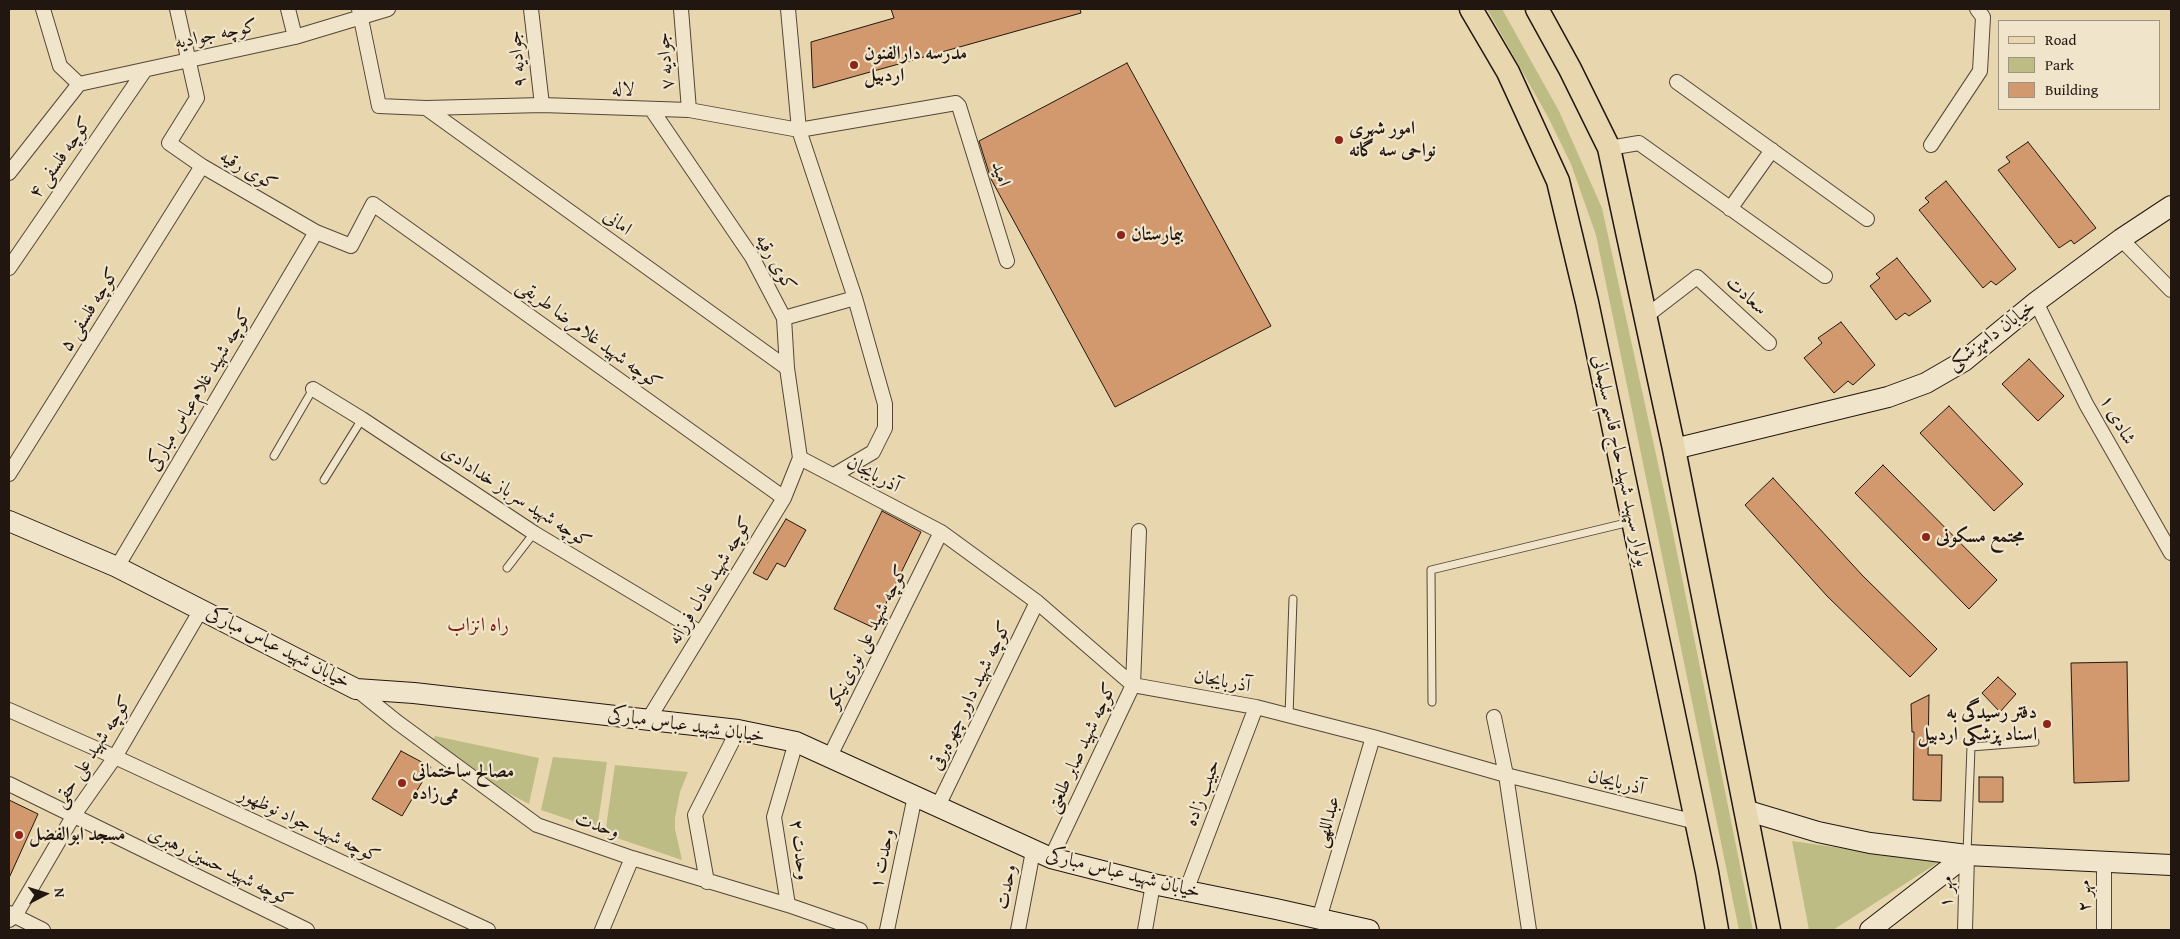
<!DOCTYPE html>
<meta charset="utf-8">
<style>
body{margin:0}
#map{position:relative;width:2180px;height:939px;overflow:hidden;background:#e8d7ae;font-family:"Gentium Book Plus",serif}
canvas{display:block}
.frame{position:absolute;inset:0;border:10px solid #221610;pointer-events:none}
.legend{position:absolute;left:1998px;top:20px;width:162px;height:90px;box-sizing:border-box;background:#f0e5ca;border:1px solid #9e9280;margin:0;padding:6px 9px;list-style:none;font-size:15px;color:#221610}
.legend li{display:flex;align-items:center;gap:10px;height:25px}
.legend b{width:25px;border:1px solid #9e9280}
.north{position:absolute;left:20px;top:869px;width:50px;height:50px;-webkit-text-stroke:4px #f0e5ca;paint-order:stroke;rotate:85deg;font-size:14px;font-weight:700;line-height:20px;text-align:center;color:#221610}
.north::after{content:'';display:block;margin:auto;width:18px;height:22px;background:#221610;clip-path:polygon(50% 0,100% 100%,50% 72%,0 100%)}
</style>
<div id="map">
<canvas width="2180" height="939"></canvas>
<div class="frame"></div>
<ul class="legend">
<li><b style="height:6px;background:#e8d7ae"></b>Road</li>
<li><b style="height:14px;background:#bebc85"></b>Park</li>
<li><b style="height:14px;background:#d2996e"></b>Building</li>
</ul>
<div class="north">N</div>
</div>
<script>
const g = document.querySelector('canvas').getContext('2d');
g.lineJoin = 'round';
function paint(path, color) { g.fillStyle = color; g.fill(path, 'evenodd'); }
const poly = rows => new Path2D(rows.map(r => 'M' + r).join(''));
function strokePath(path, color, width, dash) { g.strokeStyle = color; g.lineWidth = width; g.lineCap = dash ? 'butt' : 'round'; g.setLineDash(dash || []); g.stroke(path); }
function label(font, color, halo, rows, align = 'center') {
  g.font = font + ' "Gentium Book Plus",Amiri,serif'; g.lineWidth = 4.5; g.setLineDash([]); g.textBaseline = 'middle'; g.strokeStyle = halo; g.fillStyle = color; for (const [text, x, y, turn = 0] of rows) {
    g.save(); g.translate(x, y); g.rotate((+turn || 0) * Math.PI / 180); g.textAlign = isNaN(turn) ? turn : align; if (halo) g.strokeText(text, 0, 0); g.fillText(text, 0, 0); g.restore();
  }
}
const green = poly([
 [1487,9,1502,9,1559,111,1602,208,1671,523,1753,930,1739,930,1596,235,1571,164,1548,117],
 [435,736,539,758,529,804,506,792,433,740],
 [553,757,607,762,597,829,541,810],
 [615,765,688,772,680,792,675,818,675,829,682,860,605,834],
 [1792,841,1939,862,1833,930,1809,930]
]);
const building = poly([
 [891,9,1080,9,1081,13,813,88,811,42,894,18,891,9],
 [1127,63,1271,326,1115,407,991,179,979,141,1127,63],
 [2028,142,2096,228,2074,244,2071,240,2059,248,1998,170,2010,162,2006,157,2028,142],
 [1946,181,2016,269,1996,285,1991,281,1983,288,1919,210,1929,202,1925,198,1946,181],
 [1897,258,1931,301,1909,316,1905,313,1896,320,1870,286,1880,278,1876,274,1897,258],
 [1841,322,1875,365,1853,385,1848,381,1834,393,1804,358,1822,343,1818,338,1841,322],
 [2029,359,2064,396,2038,421,2002,384,2029,359],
 [1949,406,2023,484,1994,511,1920,433,1949,406],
 [1883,465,1997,580,1969,609,1855,493,1883,465],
 [1773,478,1862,575,1937,649,1910,677,1827,596,1745,505,1773,478],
 [882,511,921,532,874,628,834,609,882,511],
 [786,519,806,530,785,567,777,563,767,580,753,573,786,519],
 [2127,662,2129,781,2074,783,2071,663,2127,662],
 [1998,677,2016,694,2000,712,1982,693,1998,677],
 [1929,695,1928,755,1942,755,1941,801,1913,800,1914,732,1912,732,1911,704,1929,695],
 [401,751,431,767,402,816,372,799,401,751],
 [1979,777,2003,777,2003,802,1979,802,1979,777],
 [9,800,38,814,9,878,9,800]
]);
const lane = poly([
 [274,456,313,389],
 [324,480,362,419],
 [507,568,534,533],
 [1432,702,1431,570,1630,522],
 [1289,716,1293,599],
 [1967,853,1971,747,2035,742]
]);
const street = poly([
 [43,9,60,66,79,84],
 [177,9,197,98,169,143,202,166,316,232,351,246,373,204,784,498],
 [288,9,295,37],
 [359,9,379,106,426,108,542,105,689,110,799,130,956,103,959,106,1007,261],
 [531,9,542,105],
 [681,9,689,110],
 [788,9,799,130,855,298,885,404,885,428,873,452,834,475],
 [1677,82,1867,219],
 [79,84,295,37,388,9],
 [426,108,787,368],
 [652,110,752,257,784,318,787,368,800,458],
 [1931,145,1980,71,1983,17,1977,9],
 [1609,148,1639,143,1825,276],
 [9,173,79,84],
 [1730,209,1772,150],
 [2121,239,2171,290],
 [9,268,145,70],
 [2036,302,2086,404,2171,553],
 [1645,317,1697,277,1769,343],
 [784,318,855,298],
 [313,389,362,419,534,533,701,633],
 [800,458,941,532,1037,602,1133,685,1256,707,1373,737,1506,775,1696,822],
 [9,474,202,166],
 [117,567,316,232],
 [356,689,397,722,537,825,632,858,788,905,860,930],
 [9,710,115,757,488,930],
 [1494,717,1506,775,1529,930],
 [648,720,784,498,800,458],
 [829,758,941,532],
 [9,784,307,930],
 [938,806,1037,602],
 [1051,858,1133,685,1139,531],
 [2104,862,2104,930],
 [707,882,695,815,738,730],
 [1186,891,1256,707],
 [788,905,774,817,796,742],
 [9,913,43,930],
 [1319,919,1373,737],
 [9,920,15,916,74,815,115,757,202,608],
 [602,930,632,858],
 [887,930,915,796],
 [1018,930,1033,851],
 [1145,930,1153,884],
 [1965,930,1967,855]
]);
const secondary = poly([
 [1674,449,1888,397,1926,383,1964,361,2036,302,2121,239,2171,206],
 [9,521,117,567,356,689,414,693,738,730,796,742,1051,858,1153,884,1276,909,1369,930],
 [1745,810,1818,832,1870,843,1967,855,2171,865],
 [1870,930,1967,855]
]);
const primary = poly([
 [1471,9,1508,72,1558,181,1587,302,1707,872,1717,930],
 [1537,9,1570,69,1609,148,1674,449,1769,930]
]);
const markers = [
 [854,65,5,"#8f2418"],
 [1339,140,5,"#8f2418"],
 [1121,235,5,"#8f2418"],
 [1926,537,5,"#8f2418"],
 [2047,724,5,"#8f2418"],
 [402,783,5,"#8f2418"],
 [19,835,5,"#8f2418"]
];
const streetNames = [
 ["کوچه جوادیه",216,35,-12],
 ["جوادیه ۹",518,59,-96],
 ["جوادیه ۷",666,61,-95],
 ["لاله",623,90,3],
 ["کوچه فلسفی ۴",61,158,-55],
 ["کوی رقیه",248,171,30],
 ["امید",1000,174,73],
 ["امانی",617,223,36],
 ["کوی رقیه",775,263,60],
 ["سعادت",1746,296,42],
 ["کوچه فلسفی ۵",90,310,-58],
 ["کوچه شهید غلامرضا طریقی",589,335,36],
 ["خیابان دامپزشکی",1992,336,-37],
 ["کوچه شهید غلام‌عباس مبارکی",200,390,-59],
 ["شادی ۱",2117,420,61],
 ["بولوار سپهبد شهید حاج قاسم سلیمانی",1620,461,78],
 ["آذربایجان",873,475,28],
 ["کوچه شهید سرباز خدادادی",516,497,33],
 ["کوچه شهید عادل فرزانه",711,581,-59],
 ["کوچه شهید علی نوری‌نیکو",868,637,-63],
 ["خیابان شهید عباس مبارکی",278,648,27],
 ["آذربایجان",1222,682,10],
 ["کوچه شهید داور چهره‌برقی",971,696,-64],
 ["خیابان شهید عباس مبارکی",686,726,8],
 ["کوچه شهید صابر طلعتی",1082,748,-65],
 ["کوچه شهید علی حقی",93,752,-57],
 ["آذربایجان",1616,783,14],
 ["حبیب زاده",1203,793,-69],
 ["عبداللهی",1328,822,-74],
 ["کوچه شهید جواد نوظهور",309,826,25],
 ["وحدت",597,826,19],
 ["وحدت ۲",799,850,83],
 ["وحدت ۱",883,859,-78],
 ["کوچه شهید حسین رهبری",220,867,26],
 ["خیابان شهید عباس مبارکی",1123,874,14],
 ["وحدت",1007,887,-79],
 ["مهر ۱",1947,892,-89],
 ["مهر ۲",2085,896,-90]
];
const poiNames = [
 ["مدرسه دارالفنون",864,54],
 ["اردبیل",864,76],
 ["امور شهری",1349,129],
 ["نواحی سه گانه",1349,151],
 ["بیمارستان",1131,235],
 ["مجتمع مسکونی",1936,537],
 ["دفتر رسیدگی به",2037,713,"right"],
 ["اسناد پزشکی اردبیل",2037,735,"right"],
 ["مصالح ساختمانی",412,772],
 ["ممی‌زاده",412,794],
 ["مسجد ابوالفضل",29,835]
];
const neighbourhoodNames = [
 ["راه انزاب",478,626]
];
paint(green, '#bebc85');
paint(building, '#d2996e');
strokePath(building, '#221610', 1);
strokePath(lane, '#544638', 9);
strokePath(street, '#544638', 16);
strokePath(secondary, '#221610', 22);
strokePath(primary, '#221610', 25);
strokePath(lane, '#f0e5ca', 7);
strokePath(street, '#f0e5ca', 14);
strokePath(secondary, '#f0e5ca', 20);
strokePath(primary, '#e8d7ae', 22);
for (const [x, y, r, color] of markers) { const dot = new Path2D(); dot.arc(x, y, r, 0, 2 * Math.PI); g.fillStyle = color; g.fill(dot); strokePath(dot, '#f0e5ca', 2); }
label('19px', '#221610', '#f0e5ca', streetNames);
label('bold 19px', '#221610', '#f0e5ca', poiNames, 'left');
label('20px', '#7a1f14', '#f0e5ca', neighbourhoodNames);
</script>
